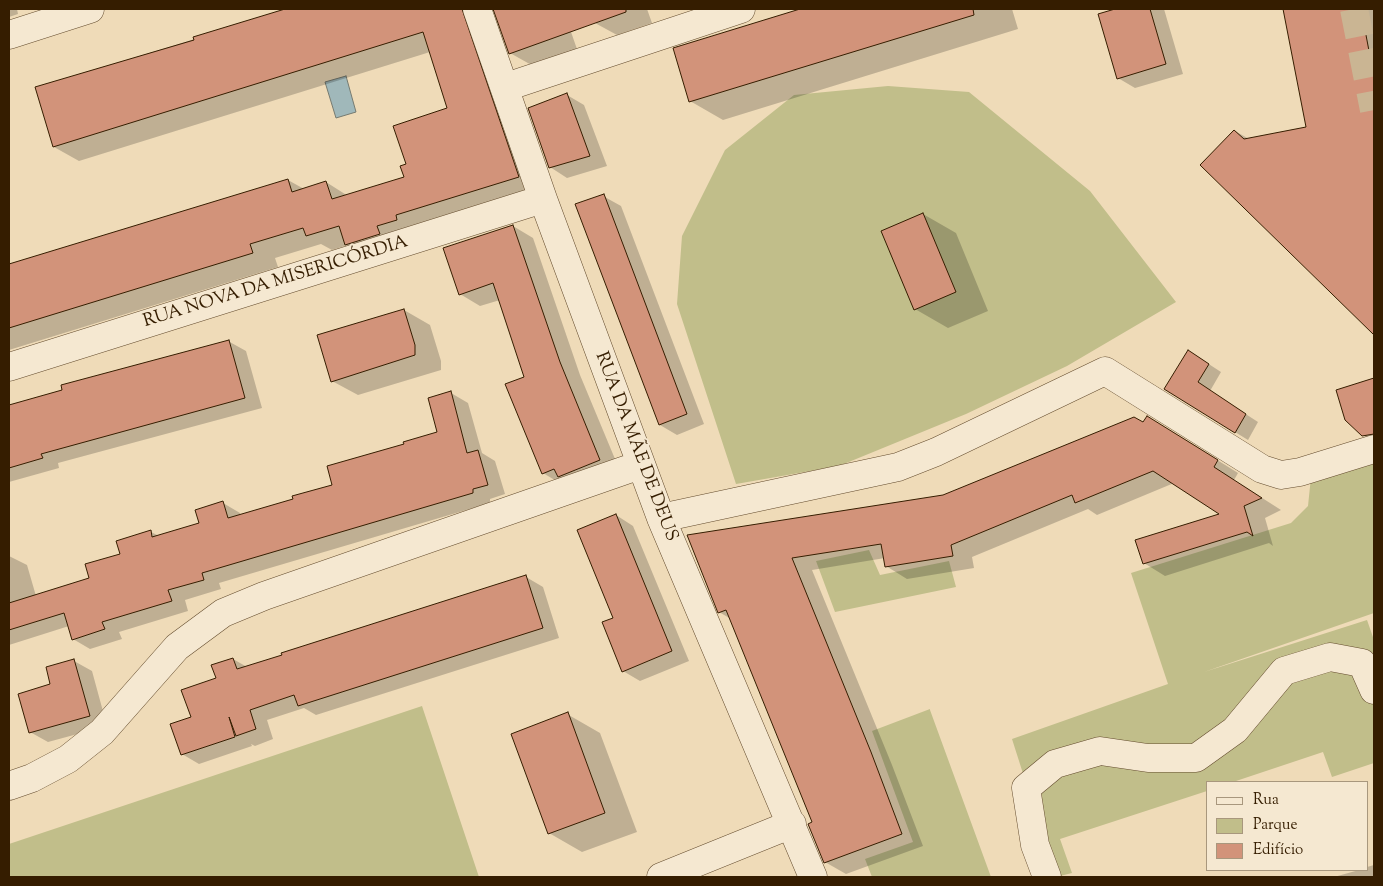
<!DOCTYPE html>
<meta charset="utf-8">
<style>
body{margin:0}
#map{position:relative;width:1383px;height:886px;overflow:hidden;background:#efdbb8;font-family:"Sorts Mill Goudy",serif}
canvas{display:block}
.frame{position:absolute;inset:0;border:10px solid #351d00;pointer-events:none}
.legend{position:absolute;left:1206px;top:781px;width:162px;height:90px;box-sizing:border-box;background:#f5e8d1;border:1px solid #a8977d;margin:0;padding:6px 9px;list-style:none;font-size:15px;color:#351d00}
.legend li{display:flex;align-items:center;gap:10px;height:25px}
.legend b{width:25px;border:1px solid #a8977d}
</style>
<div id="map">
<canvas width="1383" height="886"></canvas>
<div class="frame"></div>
<ul class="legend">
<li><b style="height:6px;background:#f5e8d1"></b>Rua</li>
<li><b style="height:14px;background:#c1be8a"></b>Parque</li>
<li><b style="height:14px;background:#d2937a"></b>Edifício</li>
</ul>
</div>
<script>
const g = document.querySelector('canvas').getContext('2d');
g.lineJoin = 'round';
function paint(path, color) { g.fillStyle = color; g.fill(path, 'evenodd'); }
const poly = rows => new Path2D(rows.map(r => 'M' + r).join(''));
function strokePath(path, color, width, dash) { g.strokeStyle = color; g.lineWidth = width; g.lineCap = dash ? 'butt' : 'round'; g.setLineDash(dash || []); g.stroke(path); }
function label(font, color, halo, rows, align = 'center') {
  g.font = font + ' "Sorts Mill Goudy",serif'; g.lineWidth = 4; g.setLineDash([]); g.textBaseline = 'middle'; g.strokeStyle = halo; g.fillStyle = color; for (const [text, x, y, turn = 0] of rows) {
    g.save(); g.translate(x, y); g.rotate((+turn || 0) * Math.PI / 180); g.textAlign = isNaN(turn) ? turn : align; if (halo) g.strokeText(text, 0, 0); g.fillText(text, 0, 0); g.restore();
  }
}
const green = poly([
 [888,86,969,92,1090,191,1176,302,1067,366,966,414,839,466,736,484,677,304,682,236,725,150,794,95],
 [1374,457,1374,613,1204,672,1367,620,1374,640,1374,763,1332,777,1323,752,1233,782,1207,782,1207,791,1060,839,1072,873,1056,877,1012,739,1168,684,1131,573,1291,523,1308,506,1311,477],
 [869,550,880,575,949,561,956,587,835,612,816,561],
 [422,706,479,877,9,877,9,844],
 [930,709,930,710,991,877,872,877,865,859,913,842,872,731]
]);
const water = poly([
 [346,76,356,112,336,118,325,82,346,76]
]);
const shadow = poly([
 [9,9,17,9,18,14,9,17],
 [292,9,563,9,578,52,535,67,510,53,494,11,491,13,543,192,372,258,348,245,332,250,321,244,275,258,278,267,9,350,9,266,288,180,304,189,326,182,348,196,405,178,407,165,449,108,430,52,79,161,54,147,36,88],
 [590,9,647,9,652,23,617,35,595,23],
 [805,9,1012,9,1018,29,723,120,690,101,674,49],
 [1115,9,1164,9,1183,74,1135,88,1118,78],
 [1284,9,1374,9,1374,333,1202,165,1235,131,1249,139,1307,128],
 [567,95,584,105,607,166,567,178,550,167],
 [603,196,621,206,704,424,677,435,660,425],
 [923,214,956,233,988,311,948,328,915,309],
 [513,226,533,238,580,375,620,471,563,485,543,473,526,377,500,300,480,306,460,294],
 [404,310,430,325,441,361,441,370,358,395,332,381],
 [228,341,246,351,262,408,58,463,59,468,9,482,9,406],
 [1201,359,1221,372,1210,391,1258,422,1248,440,1165,389],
 [1374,380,1374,442,1363,435,1337,391],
 [451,393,468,403,482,453,495,461,505,494,490,499,490,503,219,583,221,589,185,600,188,611,119,632,122,639,90,649,73,639,69,626,9,645,9,556,27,565,36,596,91,579,151,532,159,536,201,524,223,503,240,513,241,516,294,499,333,486,405,445,439,433],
 [1144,423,1169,430,1238,473,1234,480,1281,510,1265,518,1273,546,1269,543,1165,576,1144,563,1222,514,1174,483,1097,515,1088,509,972,557,974,568,907,579,886,566,885,558,812,570,892,765,923,846,846,874,825,862,814,823,731,619,719,612,689,536,944,496],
 [616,515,633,526,689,661,640,681,623,671,615,618],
 [526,577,543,587,559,638,316,715,304,708,267,720,273,739,255,746,251,744,252,746,199,764,182,754,192,718,233,659,247,667],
 [74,661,92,671,107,726,48,742,30,732,52,685],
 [567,714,600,733,637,832,582,852,549,833],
 [1374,865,1374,877,1334,877,1359,870,1367,870,1367,867]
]);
const building = poly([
 [285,9,462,9,519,177,396,215,397,220,377,226,380,234,345,245,339,226,306,236,303,228,250,244,253,253,9,328,9,264,288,179,292,192,326,181,332,199,404,177,400,166,406,164,393,126,447,108,423,32,53,147,35,87,194,40,193,37,285,9],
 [493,9,626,9,626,12,509,54,493,9],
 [800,9,973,9,974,15,689,102,673,48,800,9],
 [1115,9,1150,9,1166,64,1117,79,1098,14,1115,9],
 [1283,9,1361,9,1374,77,1374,335,1200,165,1234,130,1244,139,1306,127,1283,9],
 [567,93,590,156,549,168,528,108,567,93],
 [604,194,687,414,659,425,575,204,604,194],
 [923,213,956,292,914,310,881,231,923,213],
 [513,225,560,362,600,460,558,477,554,469,542,474,505,384,524,377,493,283,459,295,443,248,513,225],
 [404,309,415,345,415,355,331,382,317,335,404,309],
 [229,340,245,398,41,454,43,458,9,468,9,405,62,390,61,385,229,340],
 [1188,350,1209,364,1198,382,1246,414,1235,433,1164,389,1188,350],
 [1374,378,1374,434,1362,436,1345,420,1336,390,1374,378],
 [451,391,467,453,478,450,488,485,473,489,473,493,202,573,204,580,168,590,172,601,102,622,105,629,72,640,64,613,9,630,9,603,89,578,85,564,120,554,116,541,151,530,152,537,199,523,195,510,223,501,228,518,293,499,292,496,332,485,327,466,404,444,403,442,437,432,428,398,451,391],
 [1147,416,1218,460,1214,467,1262,498,1244,506,1253,536,1247,532,1143,564,1135,540,1219,514,1153,471,1075,503,1072,495,951,545,953,556,885,567,881,544,792,558,871,752,902,834,824,863,808,824,812,822,726,610,718,613,687,535,943,495,1134,417,1143,422,1147,416],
 [616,514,672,651,622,672,602,622,613,618,577,530,616,514],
 [526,575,543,628,298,706,294,695,250,710,256,729,236,736,229,717,235,737,181,755,170,724,191,717,181,690,216,678,211,665,233,658,237,669,282,655,281,653,526,575],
 [74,659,90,716,29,733,18,694,50,684,46,667,74,659],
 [568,712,605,813,548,834,511,734,568,712]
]);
const minorTunnel = poly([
 [1354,9,1374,110]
]);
const minor = poly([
 [477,9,543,199,661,518,813,877],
 [9,35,90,9],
 [506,87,741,9],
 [9,367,543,199],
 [661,518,898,467,936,452,1105,371,1262,469,1281,475,1300,472,1374,449],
 [9,786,32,778,68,759,102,732,177,647,223,613,264,596,640,465],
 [661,877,792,824],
 [1047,877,1035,845,1026,788,1055,764,1100,751,1148,758,1196,758,1235,730,1284,671,1330,657,1362,663,1374,690]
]);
const streetNames = [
 ["RUA NOVA DA MISERICÓRDIA",276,283,-17],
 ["RUA DA MÃE DE DEUS",635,447,69]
];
paint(green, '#c1be8a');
paint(water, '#a0b8ba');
strokePath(water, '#757a70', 1);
paint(shadow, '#0003');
paint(building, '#d2937a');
strokePath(building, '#351d00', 1);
strokePath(minorTunnel, '#cab593', 28, [28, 14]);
strokePath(minor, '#644c2e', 29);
strokePath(minor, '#f5e8d1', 28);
label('18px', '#351d00', '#f5e8d1', streetNames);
</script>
